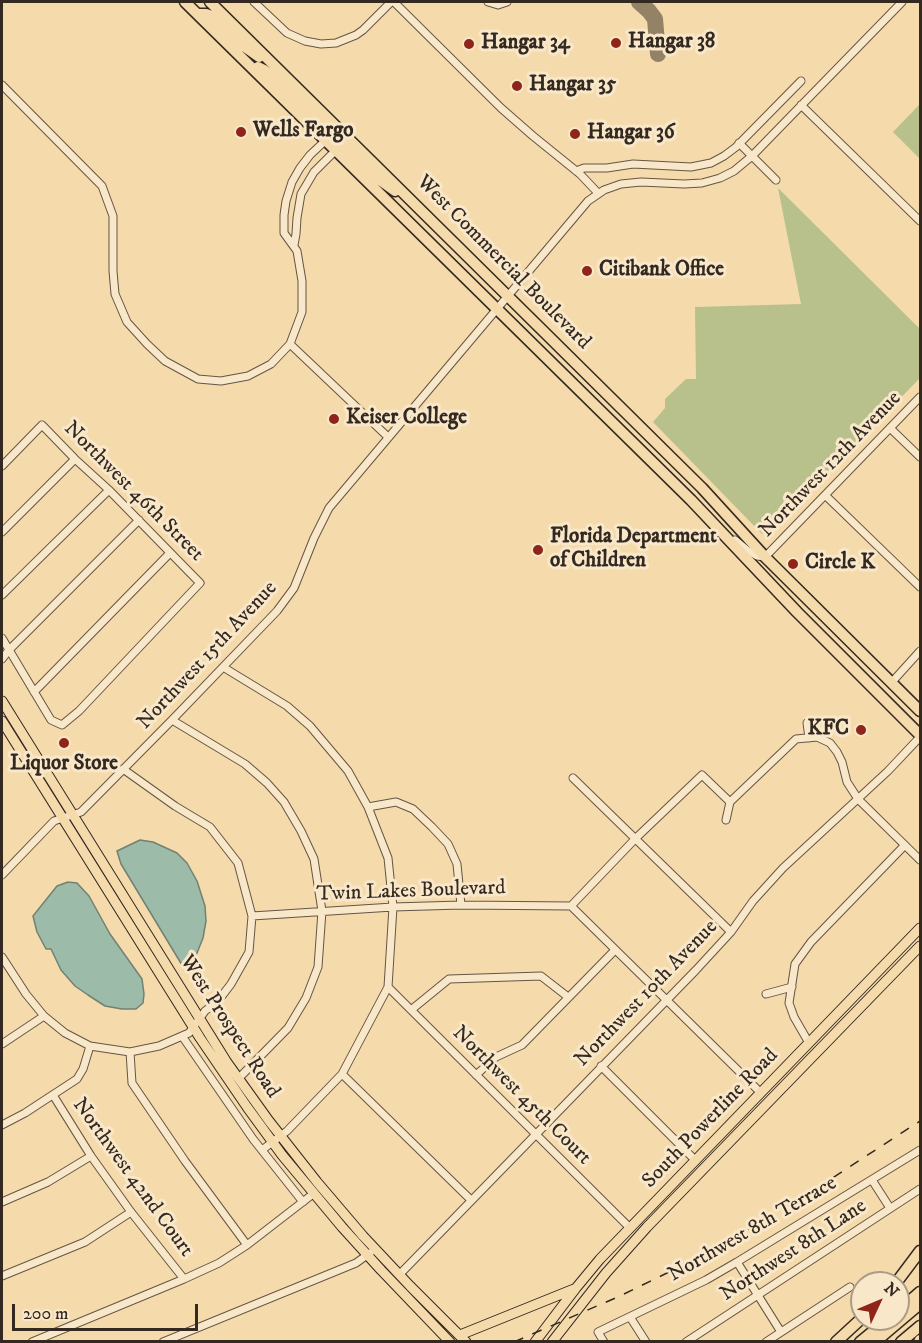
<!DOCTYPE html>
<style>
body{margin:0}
#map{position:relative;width:922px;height:1343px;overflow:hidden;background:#f5daac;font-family:"IM FELL DW Pica",serif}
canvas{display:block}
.frame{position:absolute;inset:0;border:3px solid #332921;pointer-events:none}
.north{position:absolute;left:850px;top:1271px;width:60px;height:60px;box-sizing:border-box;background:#f8e7c9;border:2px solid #a99b86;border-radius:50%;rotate:46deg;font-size:16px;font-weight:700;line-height:24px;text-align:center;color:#332921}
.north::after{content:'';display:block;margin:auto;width:21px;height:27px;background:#8f2418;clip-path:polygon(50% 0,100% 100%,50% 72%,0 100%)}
.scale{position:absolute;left:12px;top:1304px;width:186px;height:27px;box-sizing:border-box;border:3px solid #332921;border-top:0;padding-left:8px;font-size:18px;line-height:21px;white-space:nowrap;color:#332921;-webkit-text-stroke:4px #f8e7c9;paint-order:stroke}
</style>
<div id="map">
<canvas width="922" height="1343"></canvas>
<div class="frame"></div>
<div class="north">N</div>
<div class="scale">200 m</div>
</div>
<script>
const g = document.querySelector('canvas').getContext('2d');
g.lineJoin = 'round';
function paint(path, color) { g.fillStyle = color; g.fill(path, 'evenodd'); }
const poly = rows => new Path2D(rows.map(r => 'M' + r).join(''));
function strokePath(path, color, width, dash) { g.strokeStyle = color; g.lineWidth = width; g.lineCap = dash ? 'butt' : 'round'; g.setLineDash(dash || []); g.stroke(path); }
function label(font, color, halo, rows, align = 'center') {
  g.font = font + ' "IM FELL DW Pica",serif'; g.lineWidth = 6; g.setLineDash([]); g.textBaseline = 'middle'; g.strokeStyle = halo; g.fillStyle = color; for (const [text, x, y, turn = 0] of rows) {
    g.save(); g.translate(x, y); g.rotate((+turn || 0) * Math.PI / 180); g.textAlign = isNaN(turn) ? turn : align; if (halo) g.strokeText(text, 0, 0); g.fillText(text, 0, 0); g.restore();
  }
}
const green = poly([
 [920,104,920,159,893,132],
 [778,188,920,329,920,378,769,533,762,534,653,422,665,408,665,399,686,379,696,379,695,307,801,304]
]);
const water = poly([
 [140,840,153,842,177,853,187,863,197,881,205,906,206,921,203,938,193,963,182,965,121,864,117,851,140,840],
 [68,882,77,883,89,896,110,934,142,979,144,994,143,1003,136,1009,122,1009,105,1006,88,995,75,986,61,970,51,949,46,949,37,932,33,916,57,886,68,882]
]);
const taxiway = poly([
 [639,2,649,11,655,19,658,54]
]);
const minor = poly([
 [254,2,287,33,305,41,321,44,336,43,356,35,363,30,391,2],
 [394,2,501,108,533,136,580,174,598,193],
 [488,2,498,5,507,2],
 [2,85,102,186,113,216,113,271,115,294,127,322,147,344,165,361,198,379,221,381,248,376,271,364,290,344,302,312,302,281,297,251,284,233,284,215,286,201,292,182,300,168,310,155,326,140],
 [801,105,920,221],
 [739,143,776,180],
 [576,171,584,168,607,168,633,164,691,167,711,163,724,156,736,147,801,81],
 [294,245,296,234,297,218,301,194,314,172,336,150],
 [290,344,388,437],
 [890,428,920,457],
 [2,466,42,425,75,459,109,490,200,583,79,711,62,725,51,720,2,638],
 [825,495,920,587],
 [2,532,75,459],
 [735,540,747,550,757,556,765,557,920,397],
 [2,595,109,490],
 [2,659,9,650,139,520],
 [223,667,287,706,310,726,348,771,368,807,388,858,393,907,388,987,342,1074,287,1131,262,1150],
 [892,682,920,651],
 [34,692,170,553],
 [172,720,245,764,267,783,284,802,301,831,314,859,322,911,318,967,306,998,288,1028,239,1078],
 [807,723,809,738],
 [123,769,175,806,210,827,238,863,252,916,249,952,231,984,218,1001,205,1011,189,1033,159,1046,130,1052],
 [573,778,731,932],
 [368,807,396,802,413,809,432,827,448,844,457,864,461,905],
 [726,820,730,802,796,739,817,737,830,743,837,752,842,762,847,782,858,799,920,860],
 [2,875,54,821,81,812,172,720,277,611,294,588,314,538,329,508,588,201,604,190,621,184,641,182,684,184,702,183,720,178,734,171,752,156,902,2],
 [571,906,761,1093],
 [571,906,636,838,702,775,730,802],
 [252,916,393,907,461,905,571,906],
 [2,957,26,994,44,1016,65,1033,90,1046,130,1052,132,1083,185,1161,247,1245],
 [388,987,630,1228],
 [766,994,792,987],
 [411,1010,449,979,541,976,568,997],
 [182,1036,253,1139,303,1202],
 [809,1043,794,1017,789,1003,795,964,811,942,905,845],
 [2,1044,44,1016],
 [601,1066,696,1161],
 [342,1074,471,1200],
 [476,1075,496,1057,522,1045,615,950],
 [53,1095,91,1156,131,1212,184,1279],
 [2,1125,25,1113,77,1079,83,1069,90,1046],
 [872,1180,890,1208],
 [2,1202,48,1182,91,1156],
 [737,1262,781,1332],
 [399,1275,696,970,731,932,753,901,783,868,888,771,920,737],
 [2,1276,85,1242,131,1212],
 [630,1317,646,1342],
 [32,1342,184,1279,219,1263,247,1245,313,1194],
 [163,1342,356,1263,370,1253],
 [604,1342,598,1332,706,1280,737,1262,920,1150],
 [686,1342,920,1189],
 [766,1342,850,1287]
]);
const major = poly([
 [2,701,226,1061,269,1121,317,1182,363,1236,410,1286,466,1342],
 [2,721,200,1038,247,1107,282,1155,342,1227,381,1270,450,1342],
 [460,1335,574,1289],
 [535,1342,576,1288,600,1259,920,928],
 [552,1342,606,1273,647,1227,920,946]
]);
const highway = poly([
 [185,2,691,500,797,612,920,735],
 [210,2,702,488,765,557,920,711],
 [198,14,206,14,214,17,242,45,259,57],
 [258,67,264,70,279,82,324,126,330,130,340,133],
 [329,141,346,148,377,178,395,191],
 [896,1283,920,1251],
 [898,1311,920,1292],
 [836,1342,862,1318],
 [860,1342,888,1319],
 [875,1342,920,1304],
 [901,1342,920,1326],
 [919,1342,920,1340]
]);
const rail = poly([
 [514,1342,620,1296,667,1273,736,1237,817,1188,920,1121]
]);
const markers = [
 [616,43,6,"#8f2418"],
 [469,44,6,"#8f2418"],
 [517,86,6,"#8f2418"],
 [241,132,6,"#8f2418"],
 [575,134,6,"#8f2418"],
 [587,271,6,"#8f2418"],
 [334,419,6,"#8f2418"],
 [538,550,6,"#8f2418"],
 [793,564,6,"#8f2418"],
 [861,730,6,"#8f2418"],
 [64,743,6,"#8f2418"]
];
const poiNames = [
 ["Hangar 38",628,43],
 ["Hangar 34",481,44],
 ["Hangar 35",529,86],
 ["Wells Fargo",253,132],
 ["Hangar 36",587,134],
 ["Citibank Office",599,271],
 ["Keiser College",346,419],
 ["Florida Department",550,538],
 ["of Children",550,562],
 ["Circle K",805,564],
 ["KFC",849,730,"right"],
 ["Liquor Store",64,765,"center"]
];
const streetNames = [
 ["West Commercial Boulevard",503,263,45],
 ["Northwest 12th Avenue",831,465,-46],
 ["Northwest 46th Street",133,492,45],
 ["Northwest 15th Avenue",208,656,-47],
 ["Twin Lakes Boulevard",411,892,-2],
 ["Northwest 10th Avenue",647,994,-46],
 ["West Prospect Road",229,1027,57],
 ["Northwest 45th Court",521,1096,45],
 ["South Powerline Road",711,1119,-46],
 ["Northwest 42nd Court",132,1178,54],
 ["Northwest 8th Terrace",753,1230,-30],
 ["Northwest 8th Lane",794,1251,-33]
];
paint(green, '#b8c08c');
paint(water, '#9cbba8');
strokePath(water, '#728172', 1.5);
strokePath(taxiway, '#948266', 16);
strokePath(minor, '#645544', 9);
strokePath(major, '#332921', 11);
strokePath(highway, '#332921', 13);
strokePath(minor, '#f8e7c9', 7);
strokePath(major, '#f5daac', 9);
strokePath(highway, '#f5daac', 10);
strokePath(rail, '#332921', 1.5, [10, 10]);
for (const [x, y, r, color] of markers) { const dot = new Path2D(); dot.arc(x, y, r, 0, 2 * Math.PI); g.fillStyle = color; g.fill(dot); strokePath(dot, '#f8e7c9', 2); }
label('bold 21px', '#332921', '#f8e7c9', poiNames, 'left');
label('21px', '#332921', '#f8e7c9', streetNames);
</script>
